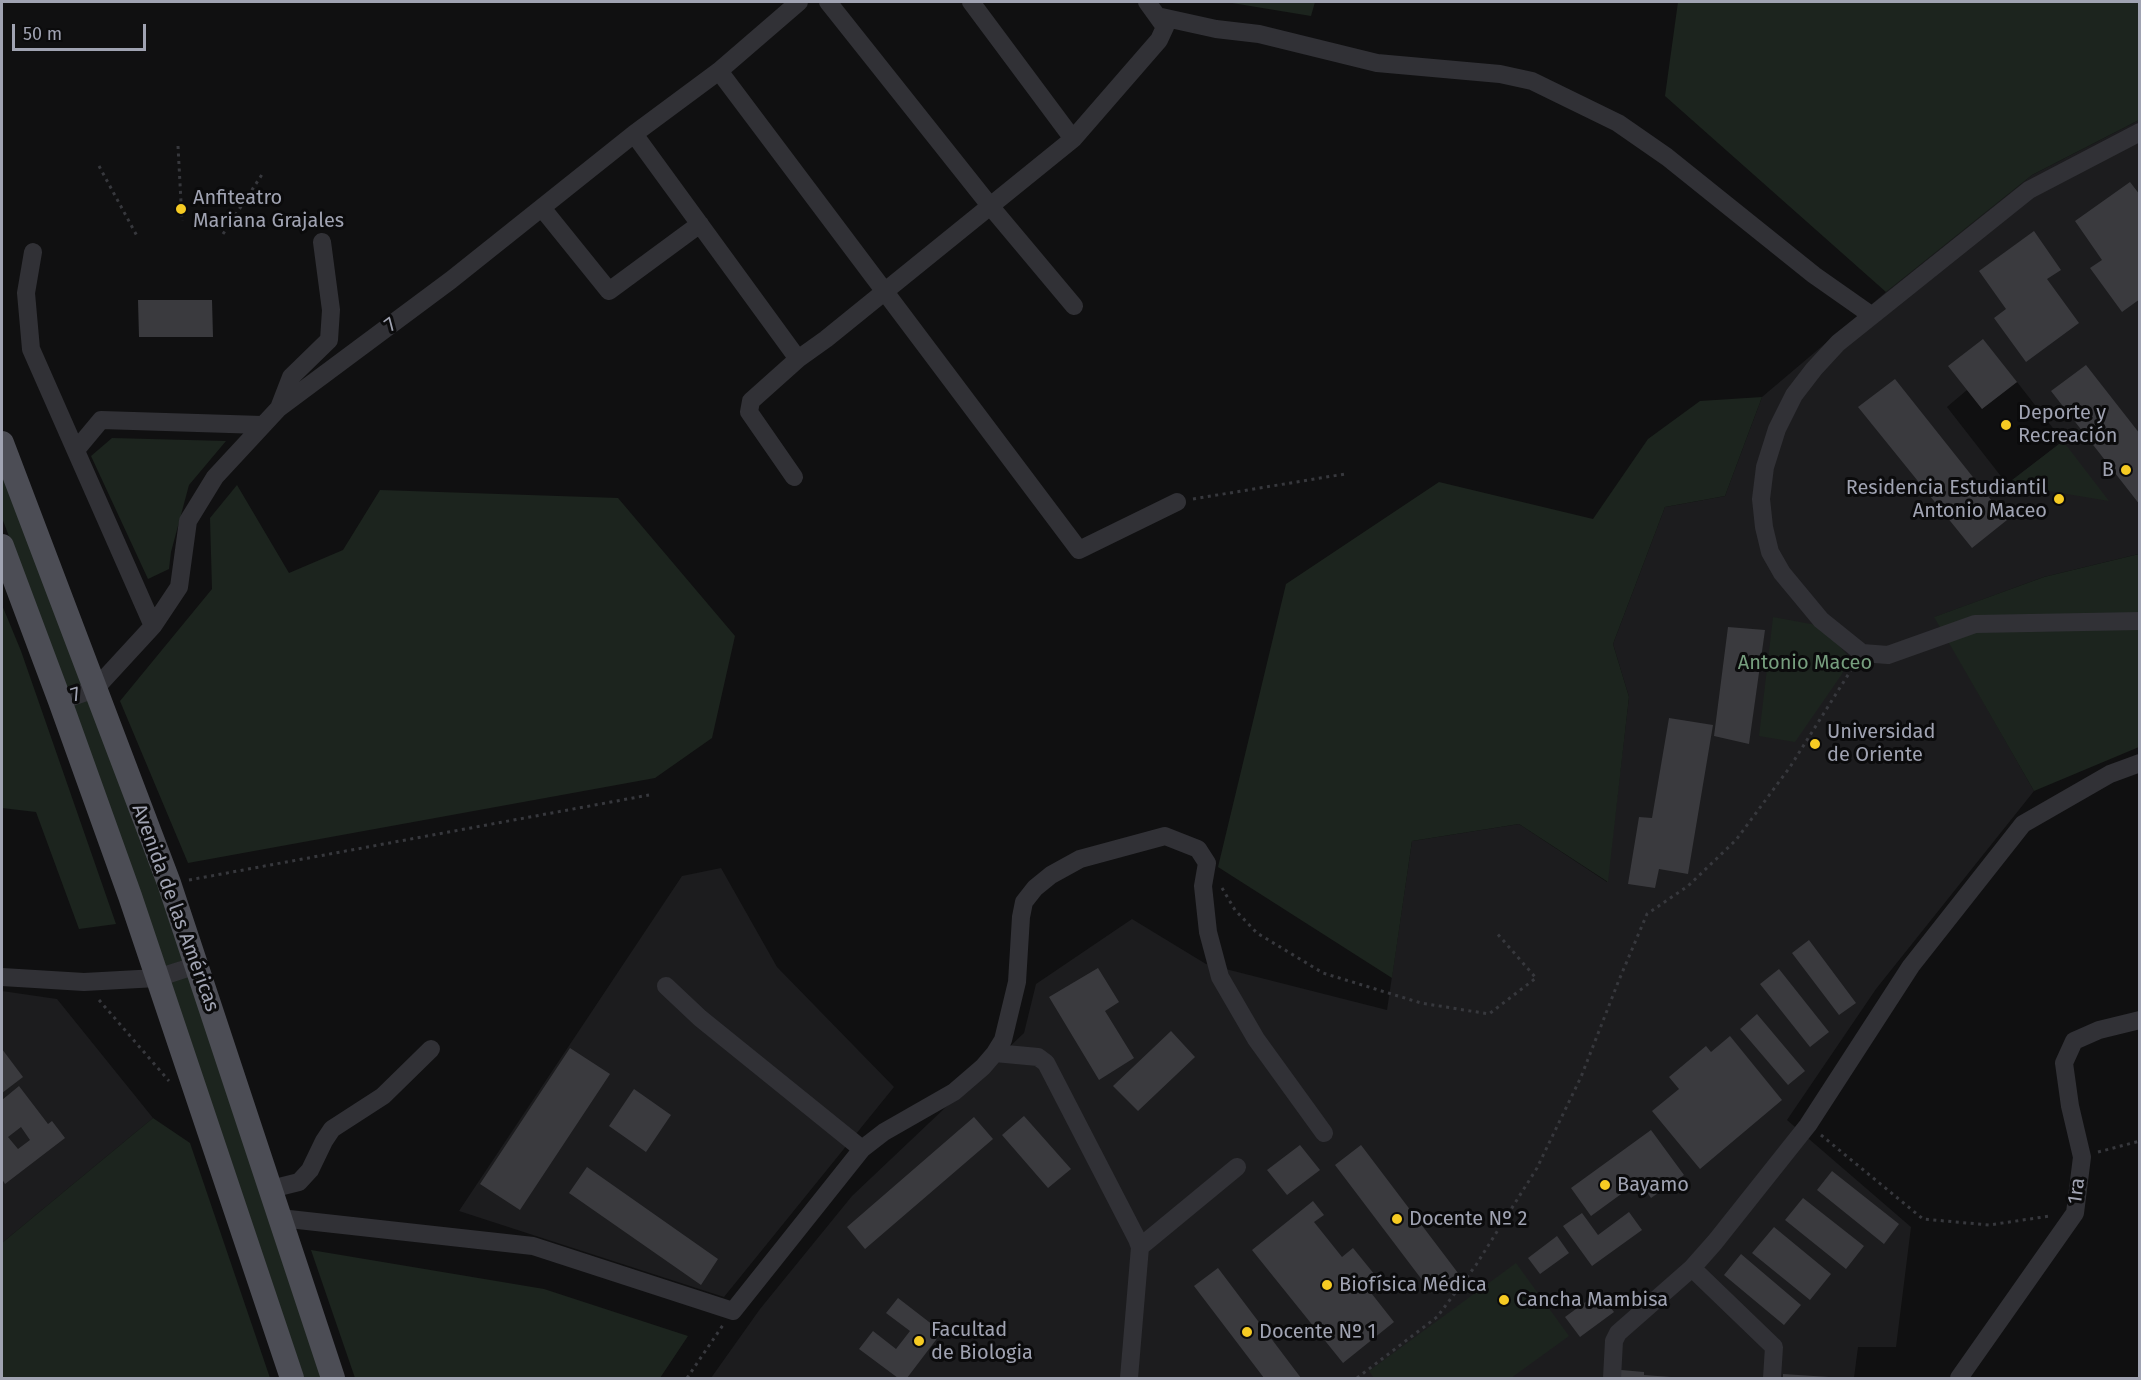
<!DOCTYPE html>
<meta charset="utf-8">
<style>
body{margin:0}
#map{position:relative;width:2141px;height:1380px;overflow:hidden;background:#101011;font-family:"Fira Sans",sans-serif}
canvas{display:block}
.frame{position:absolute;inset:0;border:3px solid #a0a3b2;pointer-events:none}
.scale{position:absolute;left:12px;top:24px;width:134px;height:27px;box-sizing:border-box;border:3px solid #a0a3b2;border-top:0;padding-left:8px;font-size:18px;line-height:21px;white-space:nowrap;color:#a0a3b2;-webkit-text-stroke:4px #0b0b0c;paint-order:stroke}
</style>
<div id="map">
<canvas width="2141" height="1380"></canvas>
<div class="frame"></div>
<div class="scale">50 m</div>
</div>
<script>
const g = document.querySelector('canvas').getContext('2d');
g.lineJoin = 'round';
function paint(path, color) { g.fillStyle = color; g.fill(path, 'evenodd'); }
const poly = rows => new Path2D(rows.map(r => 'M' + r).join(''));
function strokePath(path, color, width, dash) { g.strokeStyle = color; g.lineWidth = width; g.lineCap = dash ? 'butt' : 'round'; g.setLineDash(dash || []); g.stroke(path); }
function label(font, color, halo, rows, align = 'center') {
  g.font = font + ' "Fira Sans",sans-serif'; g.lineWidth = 6; g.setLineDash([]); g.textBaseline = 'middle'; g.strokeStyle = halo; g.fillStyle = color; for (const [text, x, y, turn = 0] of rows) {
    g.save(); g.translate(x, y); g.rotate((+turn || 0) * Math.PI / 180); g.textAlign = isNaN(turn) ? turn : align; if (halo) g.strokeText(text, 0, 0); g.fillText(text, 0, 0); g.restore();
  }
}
const built = poly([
 [2139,120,2139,554,2044,577,1935,617,2034,791,1876,989,1787,1120,1911,1227,1896,1347,1858,1347,1854,1378,711,1378,760,1309,852,1196,1024,1033,1036,984,1132,919,1206,964,1387,1010,1412,841,1519,824,1607,882,1629,697,1613,644,1665,507,1725,496,1762,397,1886,292,2032,175],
 [2017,382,2063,441,2007,484,1947,407,1967,390,1982,409],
 [721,868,777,967,894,1087,724,1297,459,1211,682,876],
 [2,991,57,999,153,1118,2,1243]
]);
const green = poly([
 [1226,2,1315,2,1311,16],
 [1678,2,2139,2,2139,120,2032,175,1886,292,1665,96],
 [1762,397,1725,496,1665,507,1613,644,1629,697,1608,882,1519,824,1412,841,1392,978,1218,867,1286,584,1439,482,1593,519,1648,439,1700,401],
 [112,438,226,441,189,485,171,552,169,569,148,579,91,456],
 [2063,441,2109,501,2007,484],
 [2,472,82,685,68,691,2,518],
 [237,485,289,573,343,550,380,490,618,498,735,636,712,738,655,778,188,863,120,701,212,589,210,518],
 [2139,554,2139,747,2034,791,1934,617,2044,577],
 [2,605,21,651,116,924,79,929,36,812,2,808],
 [1773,617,1822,626,1849,657,1842,674,1795,742,1759,736],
 [88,699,158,884,183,960,166,967,73,704],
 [189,975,322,1378,304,1378,170,982],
 [153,1118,190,1143,270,1378,2,1378,2,1243],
 [311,1250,544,1289,688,1336,660,1378,355,1378],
 [1516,1263,1569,1336,1511,1378,1374,1378,1369,1371]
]);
const building = poly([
 [2130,182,2140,195,2140,299,2122,312,2090,268,2102,260,2075,221],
 [2034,231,2061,270,2047,279,2079,323,2026,362,1994,318,2006,309,1979,271],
 [138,300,212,300,213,337,139,337],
 [1983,339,2017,382,1982,409,1948,366],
 [2086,365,2140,434,2140,505,2051,391],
 [1895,379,2007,520,1972,548,1858,407],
 [1728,627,1765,630,1749,744,1714,736],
 [1669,718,1713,725,1688,874,1659,869,1655,888,1628,884,1639,817,1652,818],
 [1809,940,1856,1003,1839,1015,1792,953],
 [1098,968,1119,1002,1105,1011,1134,1058,1099,1080,1049,997],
 [1779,969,1829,1032,1810,1047,1760,984],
 [1757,1014,1805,1071,1788,1085,1740,1029],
 [1171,1031,1195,1057,1138,1111,1113,1086],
 [1730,1036,1782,1100,1700,1169,1652,1111,1679,1089,1669,1077,1706,1046,1711,1052],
 [570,1048,610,1074,520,1210,480,1184],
 [2,1049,23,1077,2,1093],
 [19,1086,48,1124,52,1121,65,1138,5,1184,2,1179,2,1100],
 [21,1127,30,1140,18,1149,8,1137],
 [634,1089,671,1115,646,1152,609,1126],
 [1024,1116,1071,1169,1048,1188,1002,1135],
 [974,1117,993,1139,865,1249,847,1227],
 [1651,1130,1684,1175,1651,1198,1639,1181,1591,1216,1571,1188],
 [1300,1145,1320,1170,1287,1195,1267,1170],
 [1361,1145,1458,1273,1432,1293,1335,1165],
 [587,1167,718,1259,701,1285,569,1193],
 [1832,1171,1899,1224,1884,1244,1817,1190],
 [1803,1198,1864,1246,1846,1269,1785,1220],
 [1313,1201,1324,1215,1314,1222,1342,1257,1353,1248,1379,1280,1368,1289,1394,1322,1343,1363,1252,1250],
 [1629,1212,1642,1230,1592,1266,1563,1226,1582,1213,1598,1235],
 [1774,1227,1831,1274,1810,1300,1752,1253],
 [1557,1236,1569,1253,1540,1274,1528,1258],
 [1741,1254,1801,1305,1784,1325,1724,1275],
 [1218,1268,1301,1378,1264,1378,1194,1286],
 [1599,1292,1614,1312,1580,1337,1565,1317],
 [898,1298,942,1332,907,1378,898,1378,859,1349,873,1331,896,1349,910,1331,886,1313],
 [1621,1370,1644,1372,1644,1375,1671,1377,1671,1378,1621,1378],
 [1783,1374,1829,1377,1829,1378,1783,1378]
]);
const path = poly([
 [178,146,182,221],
 [99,166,137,236],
 [223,234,263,173],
 [1193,499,1345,474],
 [189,880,649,795],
 [1222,888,1235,910,1257,933,1323,973,1421,1003,1489,1014,1536,978,1495,931],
 [99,1000,169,1081],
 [1821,1135,1923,1219,1989,1225,2050,1216],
 [2098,1152,2140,1141],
 [687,1378,723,1325],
 [1357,1378,1437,1317,1476,1265,1537,1168,1581,1077,1619,980,1647,914,1688,886,1736,840,1790,767,1853,667]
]);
const minor = poly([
 [828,2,991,207,1074,306],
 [971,2,1073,139],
 [1157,16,1216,29,1259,34,1377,63,1500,74,1532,81,1618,123,1667,157,1814,275,1871,315],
 [719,71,1079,550,1177,502],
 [2140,132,2029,190,1838,343,1814,369,1794,395,1777,429,1765,467,1761,499,1764,527,1770,552,1782,573,1821,620,1862,653,1888,655,1975,624,2140,621],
 [634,134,798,359],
 [542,208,609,291,700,224],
 [33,252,26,293,31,349,153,626],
 [279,408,291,377,329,340,331,310,322,242],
 [76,450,101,420,262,425],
 [794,477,749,412,751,401,798,359,826,339,1073,139,1159,40,1165,27,1147,2],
 [60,701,95,689,153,626,179,587,188,521,215,477,279,408,451,280,634,134,719,71,799,2],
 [2,977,84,982,157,978,197,965],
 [666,986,700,1018,862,1149],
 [995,1053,1038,1057,1046,1063,1137,1239,1140,1247,1129,1378],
 [271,1189,299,1182,310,1170,324,1141,332,1129,383,1096,431,1049],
 [280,1218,533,1246,733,1311,862,1149,884,1132,954,1092,983,1067,995,1053,1003,1040,1017,982,1021,917,1024,902,1035,888,1051,875,1080,859,1165,836,1198,849,1207,863,1203,886,1208,932,1220,977,1256,1039,1324,1133],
 [1140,1247,1237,1167],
 [1692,1268,1774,1347,1772,1378],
 [1612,1378,1614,1341,1618,1333,1692,1268,1715,1242,1808,1125,1911,966,2023,824,2110,774,2140,763],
 [1959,1378,2075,1213,2082,1157,2070,1106,2064,1063,2074,1041,2099,1030,2140,1020]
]);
const major = poly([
 [2,443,169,883,333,1378],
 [2,546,60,701,130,896,292,1378]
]);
const markers = [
 [181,209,6,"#f6cb23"],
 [2006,425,6,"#f6cb23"],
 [2126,470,6,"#f6cb23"],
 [2059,499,6,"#f6cb23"],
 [1815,744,6,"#f6cb23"],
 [1605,1185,6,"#f6cb23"],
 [1397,1219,6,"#f6cb23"],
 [1327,1285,6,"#f6cb23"],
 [1504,1300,6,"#f6cb23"],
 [1247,1332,6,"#f6cb23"],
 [919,1341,6,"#f6cb23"]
];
const poiNames = [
 ["Anfiteatro",193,198],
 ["Mariana Grajales",193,221],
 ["Deporte y",2018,413],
 ["Recreación",2018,436],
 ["B",2114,470,"right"],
 ["Residencia Estudiantil",2047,488,"right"],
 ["Antonio Maceo",2047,511,"right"],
 ["Universidad",1827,732],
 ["de Oriente",1827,755],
 ["Bayamo",1617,1185],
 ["Docente Nº 2",1409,1219],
 ["Biofísica Médica",1339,1285],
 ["Cancha Mambisa",1516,1300],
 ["Facultad",931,1330],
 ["de Biologia",931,1353],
 ["Docente Nº 1",1259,1332]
];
const streetNames = [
 ["7",391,325,-37],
 ["7",76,695,-18],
 ["Avenida de las Américas",175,908,70],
 ["1ra",2077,1191,-82]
];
const parkNames = [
 ["Antonio Maceo",1805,663]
];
paint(built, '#1c1c1e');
paint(green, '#1c241e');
paint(building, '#3a3a3e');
strokePath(path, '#37383d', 3, [3, 4.5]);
strokePath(minor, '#313136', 18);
strokePath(major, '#4c4d55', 24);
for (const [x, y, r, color] of markers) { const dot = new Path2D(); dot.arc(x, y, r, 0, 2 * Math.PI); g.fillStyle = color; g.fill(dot); strokePath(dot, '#0b0b0c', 2); }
label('20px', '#a0a3b2', '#0b0b0c', poiNames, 'left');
label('20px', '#a0a3b2', '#0b0b0c', streetNames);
label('20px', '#769e7e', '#0b0b0c', parkNames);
</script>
